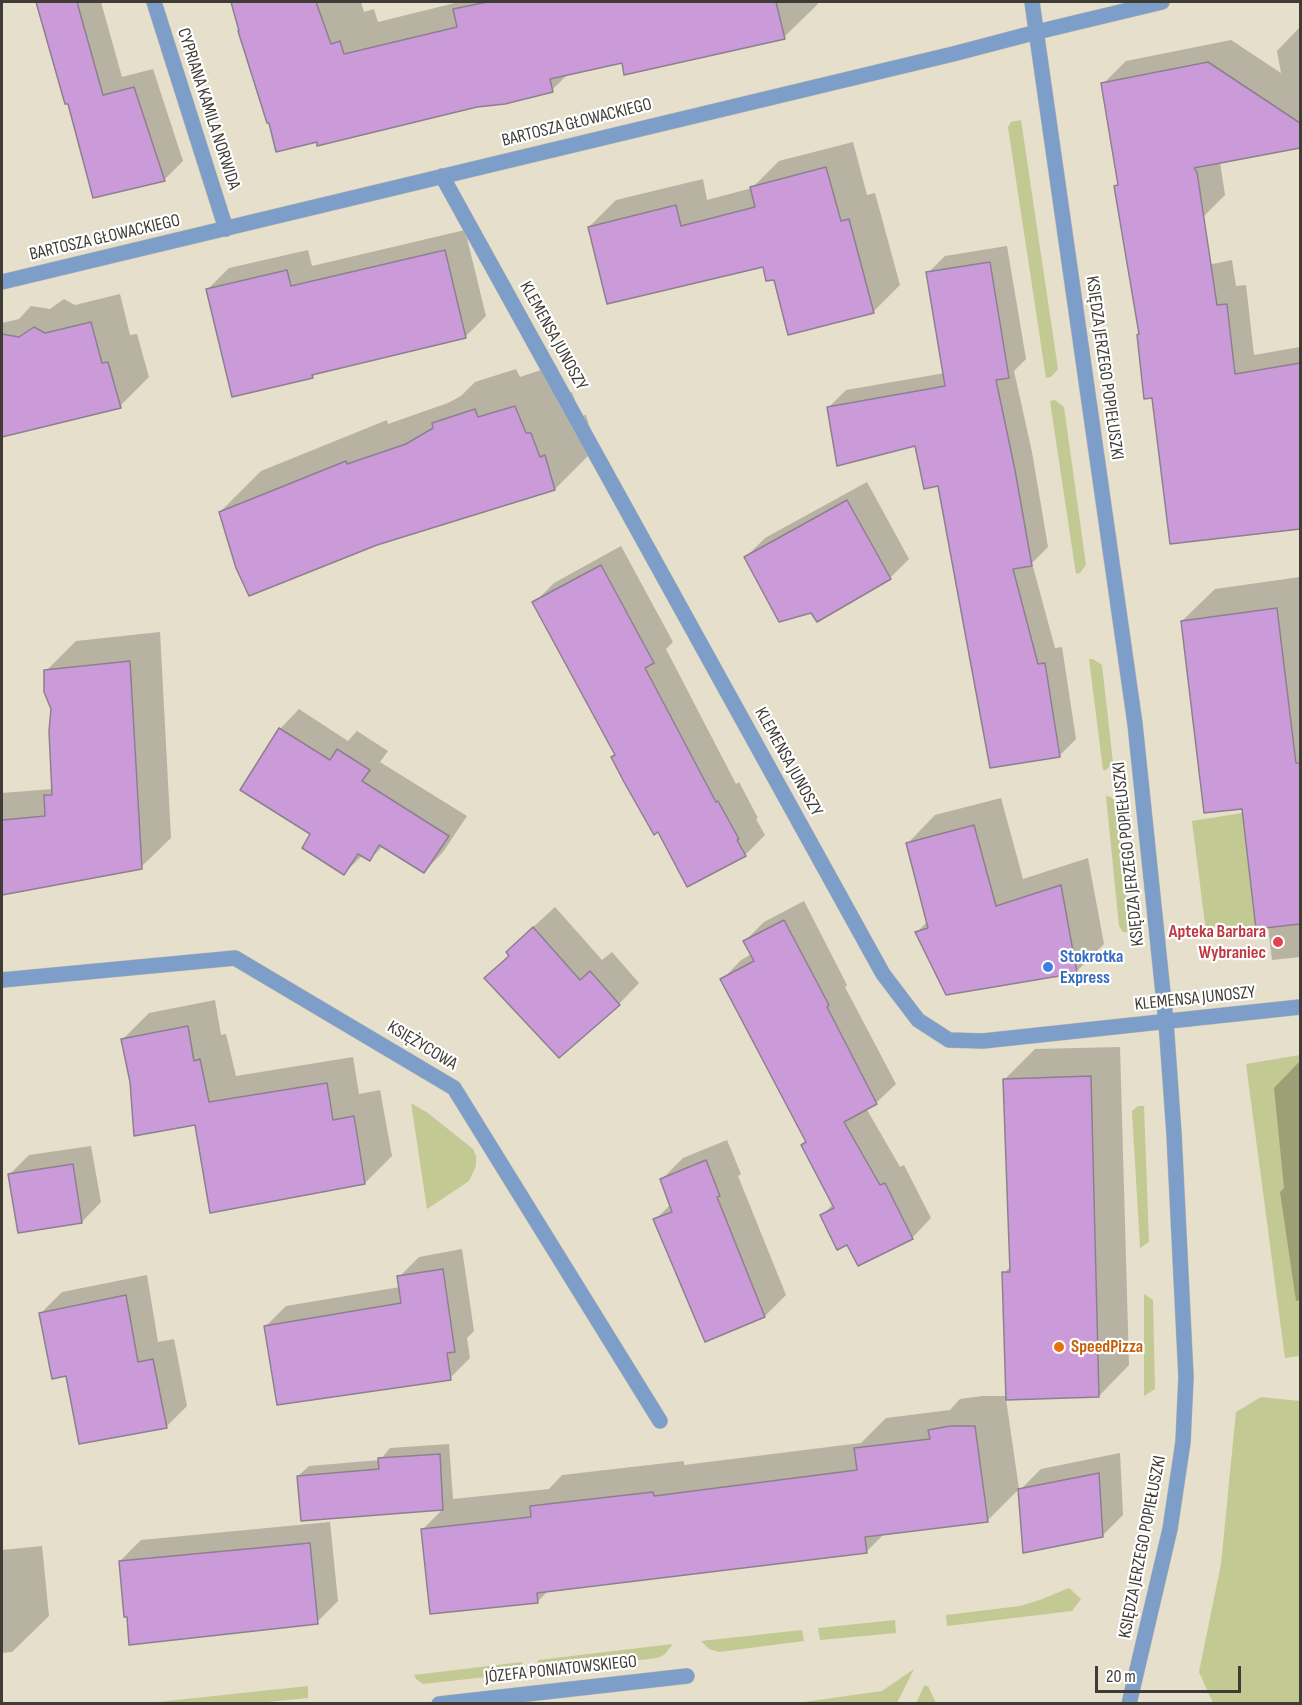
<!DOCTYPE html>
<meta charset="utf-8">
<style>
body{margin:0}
#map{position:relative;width:1302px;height:1705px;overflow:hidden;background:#e5dfcb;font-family:"Sofia Sans Condensed",sans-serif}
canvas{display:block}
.frame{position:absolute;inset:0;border:3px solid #3e3c34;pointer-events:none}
.scale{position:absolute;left:1095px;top:1666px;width:146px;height:27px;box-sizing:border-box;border:3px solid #3e3c34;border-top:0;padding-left:8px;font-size:18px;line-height:21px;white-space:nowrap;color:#3e3c34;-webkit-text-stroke:4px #fff;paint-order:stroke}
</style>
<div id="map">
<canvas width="1302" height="1705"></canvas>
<div class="frame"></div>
<div class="scale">20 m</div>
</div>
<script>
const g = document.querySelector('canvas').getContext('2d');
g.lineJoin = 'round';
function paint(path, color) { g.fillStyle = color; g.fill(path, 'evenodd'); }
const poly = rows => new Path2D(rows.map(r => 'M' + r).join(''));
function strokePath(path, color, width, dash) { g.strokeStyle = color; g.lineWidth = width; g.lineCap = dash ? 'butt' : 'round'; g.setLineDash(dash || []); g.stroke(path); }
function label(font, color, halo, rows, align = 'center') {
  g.font = font + ' "Sofia Sans Condensed",sans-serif'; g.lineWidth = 4.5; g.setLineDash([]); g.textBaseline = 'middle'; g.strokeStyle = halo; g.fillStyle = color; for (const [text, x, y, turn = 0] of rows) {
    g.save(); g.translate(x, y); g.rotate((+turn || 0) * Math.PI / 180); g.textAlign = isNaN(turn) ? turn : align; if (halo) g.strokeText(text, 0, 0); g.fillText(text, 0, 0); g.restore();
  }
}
const green = poly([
 [1021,120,1058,369,1051,377,1046,378,1008,127,1011,122],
 [1055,400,1064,407,1086,565,1080,573,1076,574,1050,401],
 [1089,659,1093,659,1102,665,1113,763,1106,770,1103,770],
 [1106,796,1111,797,1116,802,1130,932,1123,932,1119,926],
 [1242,813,1256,929,1206,932,1192,821],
 [1300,1055,1300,1356,1285,1358,1246,1064],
 [411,1103,428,1113,473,1149,476,1156,476,1166,469,1181,427,1209],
 [1138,1106,1144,1106,1149,1242,1140,1248,1132,1111],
 [1144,1294,1153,1300,1155,1389,1144,1396],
 [1261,1397,1300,1401,1300,1703,1213,1703,1199,1672,1221,1564,1236,1412],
 [1069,1588,1081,1599,1072,1611,947,1626,946,1615,1020,1606,1040,1600],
 [895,1620,896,1633,820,1640,818,1628],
 [802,1630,804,1641,719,1652,709,1649,701,1641],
 [673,1644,664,1655,657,1658,539,1672,538,1660],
 [522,1662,523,1673,423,1684,416,1679,414,1675],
 [914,1669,897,1703,797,1703,882,1691],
 [308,1686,308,1698,257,1703,148,1703],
 [924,1686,928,1686,936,1703,916,1703]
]);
const shadow = poly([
 [38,2,103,2,101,2,122,77,153,69,183,161,164,180,46,27],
 [232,2,361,2,364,12,374,9,378,22,459,2,817,2,818,4,784,37,623,61,569,73,552,90,505,102,241,30],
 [1299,28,1300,148,1220,162,1225,195,1203,217,1116,186,1120,182,1103,84,1126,61,1231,40,1281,73,1277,51],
 [853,142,867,195,875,193,900,285,873,312,775,278,764,265,589,227,616,200,703,179,707,200,752,188,779,161],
 [465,230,486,316,465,337,317,372,312,377,208,289,229,268,308,250,312,266],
 [1007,246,1026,359,1014,371,1032,452,1048,547,1032,563,1055,648,1062,647,1076,739,1059,756,940,484,916,444,829,407,846,390,945,373,928,273,945,256],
 [1232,260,1236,286,1246,285,1254,355,1300,347,1300,477,1266,482,1153,397,1141,333,1154,276],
 [120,294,130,335,137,334,149,377,120,406,2,435,2,323,19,319,31,306,50,309,64,299,75,305],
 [556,365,567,393,572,392,581,416,586,415,596,448,555,489,220,512,261,471,387,420,388,424,448,403,461,396,475,382,516,369,520,377],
 [867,482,909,559,890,578,812,611,746,557,765,538],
 [621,546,673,642,666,649,736,784,739,782,758,818,756,819,765,835,745,855,616,754,534,603,554,583],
 [1300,577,1300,957,1272,960,1268,926,1243,807,1182,621,1215,589],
 [160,632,171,838,141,867,2,895,2,793,52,789,53,709,46,671,76,641],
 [299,709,348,741,357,731,388,751,380,762,467,816,443,852,424,872,383,846,370,859,363,855,344,873,312,833,242,789,280,729],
 [1001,798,1023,879,1088,858,1104,944,1076,972,916,933,928,921,908,843,935,815],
 [804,901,847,985,845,987,896,1084,876,1103,866,1108,900,1167,904,1165,931,1218,912,1238,848,1243,822,1216,833,1204,803,1145,807,1141,722,980,741,960,752,954,745,941,764,922],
 [555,907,602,960,612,952,639,983,619,1004,486,978,510,955,529,931],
 [215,1000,221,1035,226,1034,236,1076,353,1057,359,1094,380,1090,392,1156,365,1183,197,1123,131,1082,122,1040,149,1013],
 [1120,1047,1129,1365,1099,1396,1006,1399,1019,1489,988,1520,885,1533,866,1552,549,1590,538,1601,422,1530,443,1509,302,1520,298,1476,309,1466,380,1460,390,1448,449,1444,453,1499,549,1489,562,1475,684,1461,684,1465,861,1443,886,1418,950,1410,960,1399,982,1396,1007,1396,1004,1273,1012,1265,1005,1079,1035,1049],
 [1300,1061,1300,1300,1296,1301,1280,1192,1284,1188,1274,1088],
 [727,1140,741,1174,738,1176,786,1295,765,1316,706,1340,655,1220,671,1204,662,1179,683,1158],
 [91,1146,101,1202,82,1222,10,1174,29,1155],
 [462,1249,474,1331,467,1338,470,1358,450,1378,266,1326,286,1306,400,1287,399,1277,419,1257],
 [147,1275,158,1342,174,1339,187,1406,166,1427,67,1375,41,1313,62,1292],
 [1120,1453,1123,1515,1102,1536,1020,1490,1041,1469],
 [330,1522,338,1601,317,1622,120,1561,141,1540],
 [42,1546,49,1616,12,1652,2,1653,2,1550]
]);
const building = poly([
 [36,2,77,2,103,95,134,87,165,181,93,198,68,104,65,104,36,2],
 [231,2,316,2,331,44,340,41,344,54,457,27,453,9,487,2,776,2,785,39,624,75,622,63,550,79,553,92,505,104,477,107,317,146,317,142,276,152,269,123,267,123,238,31,239,31,231,2],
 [1208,62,1300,123,1300,148,1194,168,1197,172,1217,305,1227,304,1235,374,1300,363,1300,529,1170,544,1152,398,1144,399,1137,335,1139,334,1114,186,1118,185,1101,83,1208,62],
 [826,167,841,221,849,219,874,313,788,335,774,280,766,281,763,267,607,304,588,227,676,205,681,226,755,207,750,187,826,167],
 [445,250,466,338,312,375,313,378,232,397,206,289,287,270,291,286,445,250],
 [990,262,1009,378,996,380,1015,470,1032,566,1013,569,1038,664,1045,663,1060,757,990,768,938,486,924,489,915,446,837,466,827,407,945,386,926,272,990,262],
 [91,322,102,363,108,362,121,408,2,437,2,334,19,337,34,327,45,333,91,322],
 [515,406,526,433,531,433,540,457,545,455,555,490,377,545,249,596,236,568,219,512,346,461,347,464,406,444,433,428,432,423,475,409,478,417,515,406],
 [847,500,891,579,817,622,811,613,779,622,744,557,847,500],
 [601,565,654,663,645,668,716,802,718,801,739,839,737,840,746,856,687,887,658,832,654,835,624,782,611,757,615,755,532,602,601,565],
 [1277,608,1296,763,1300,763,1300,924,1256,929,1242,809,1204,813,1181,621,1277,608],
 [130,661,142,869,2,895,2,820,45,816,44,795,52,795,49,731,51,709,44,692,44,670,130,661],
 [279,728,330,760,337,749,370,770,362,781,449,836,424,873,379,845,370,861,358,854,344,875,302,848,310,834,240,790,279,728],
 [974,825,996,906,1061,885,1077,973,946,995,915,932,928,928,906,843,974,825],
 [784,920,829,1005,827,1007,877,1104,844,1122,880,1185,885,1183,913,1239,858,1266,847,1245,837,1250,820,1215,834,1208,801,1145,806,1142,720,979,754,961,743,941,784,920],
 [533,927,580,980,590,971,620,1005,559,1058,484,978,509,956,506,952,533,927],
 [188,1026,194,1061,200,1059,209,1102,327,1083,333,1120,354,1116,365,1184,210,1213,195,1125,134,1136,130,1082,121,1039,188,1026],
 [1091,1076,1099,1397,1006,1400,1002,1272,1010,1272,1003,1079,1091,1076],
 [706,1160,720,1196,717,1197,765,1317,705,1342,653,1219,672,1212,660,1179,706,1160],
 [73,1164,82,1223,18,1233,8,1174,73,1164],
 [443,1269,455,1352,447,1353,451,1380,277,1405,264,1326,401,1303,397,1276,443,1269],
 [126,1295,138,1362,153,1359,167,1428,79,1444,66,1376,52,1379,39,1313,126,1295],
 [950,1426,975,1426,988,1522,865,1537,867,1553,537,1593,538,1603,430,1614,421,1529,531,1517,530,1506,653,1492,654,1496,857,1470,854,1448,930,1439,928,1430,950,1426],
 [440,1454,443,1510,301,1521,297,1476,379,1469,378,1458,440,1454],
 [1099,1473,1103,1537,1023,1553,1018,1489,1099,1473],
 [310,1543,318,1624,129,1645,127,1617,124,1617,119,1561,310,1543]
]);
const street = poly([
 [154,2,226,229],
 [1032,2,1135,724,1166,1022,1174,1134,1186,1377,1183,1442,1170,1529,1129,1704],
 [442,176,883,974,918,1020,949,1040,983,1041,1300,1007],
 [2,282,953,54,1037,32,1162,2],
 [2,980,235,958,454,1088,660,1421],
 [439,1704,687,1676]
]);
const markers = [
 [1278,942,6,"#e0444e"],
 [1048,967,6,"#3f7fe0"],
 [1059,1347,6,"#e8710a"]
];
const streetNames = [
 ["CYPRIANA KAMILA NORWIDA",208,109,72],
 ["BARTOSZA GŁOWACKIEGO",577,123,-14],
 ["BARTOSZA GŁOWACKIEGO",105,238,-13],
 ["KLEMENSA JUNOSZY",553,336,61],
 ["KSIĘDZA JERZEGO POPIEŁUSZKI",1104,368,82],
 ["KLEMENSA JUNOSZY",788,762,61],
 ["KSIĘDZA JERZEGO POPIEŁUSZKI",1129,854,-96],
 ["KLEMENSA JUNOSZY",1195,999,-6],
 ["KSIĘŻYCOWA",422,1046,31],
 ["KSIĘDZA JERZEGO POPIEŁUSZKI",1143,1547,-79],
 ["JÓZEFA PONIATOWSKIEGO",561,1670,-6]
];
const healthNames = [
 ["Apteka Barbara",1266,932],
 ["Wybraniec",1266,953]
];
const shopNames = [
 ["Stokrotka",1060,957],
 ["Express",1060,978]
];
const foodNames = [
 ["SpeedPizza",1071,1347]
];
paint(green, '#c3c993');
paint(shadow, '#0003');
paint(building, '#ca9bd8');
strokePath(building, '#8c808f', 1.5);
strokePath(street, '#c0bbaa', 16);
strokePath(street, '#7d9ec8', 15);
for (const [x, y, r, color] of markers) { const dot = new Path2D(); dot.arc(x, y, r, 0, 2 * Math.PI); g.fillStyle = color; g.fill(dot); strokePath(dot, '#fff', 2); }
label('18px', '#3e3c34', '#fff', streetNames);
label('bold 18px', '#be3a42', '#fff', healthNames, 'right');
label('bold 18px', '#366cbe', '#fff', shopNames, 'left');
label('bold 18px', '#c56008', '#fff', foodNames, 'left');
</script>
